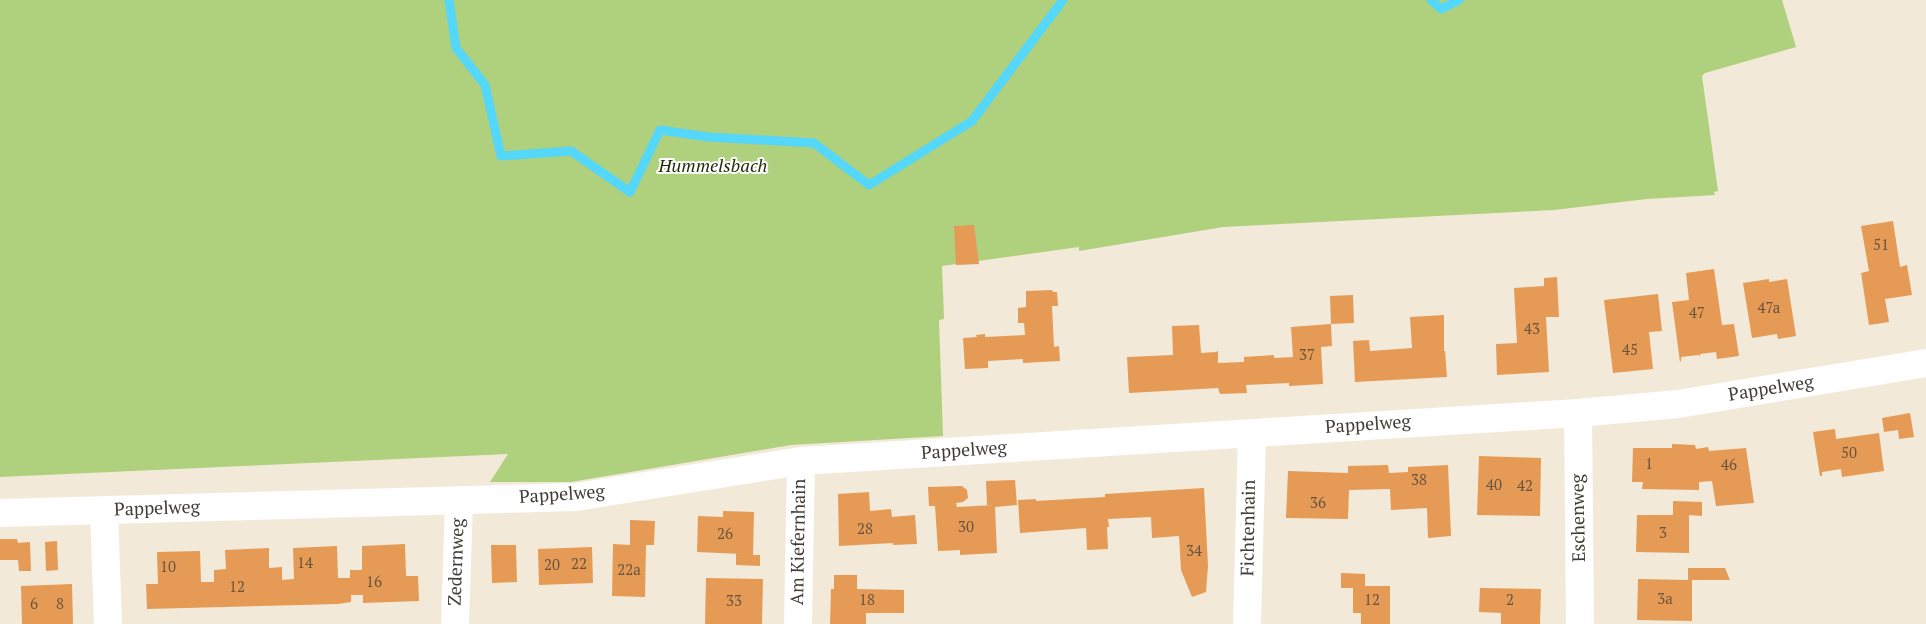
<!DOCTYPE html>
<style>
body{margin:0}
canvas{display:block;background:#f2e9d8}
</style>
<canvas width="1926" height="624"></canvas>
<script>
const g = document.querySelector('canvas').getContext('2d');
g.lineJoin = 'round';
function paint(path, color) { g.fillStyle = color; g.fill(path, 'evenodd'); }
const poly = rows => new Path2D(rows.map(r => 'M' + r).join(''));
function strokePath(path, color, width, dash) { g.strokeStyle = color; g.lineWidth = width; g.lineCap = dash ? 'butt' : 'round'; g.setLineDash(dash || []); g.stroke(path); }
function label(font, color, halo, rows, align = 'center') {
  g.font = font + ' "PT Serif",serif'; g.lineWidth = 4; g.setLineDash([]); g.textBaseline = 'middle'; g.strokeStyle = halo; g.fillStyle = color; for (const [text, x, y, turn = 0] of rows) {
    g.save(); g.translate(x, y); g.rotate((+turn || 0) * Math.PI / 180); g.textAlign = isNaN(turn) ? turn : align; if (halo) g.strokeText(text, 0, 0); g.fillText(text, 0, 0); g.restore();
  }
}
const green = poly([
 [0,0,1782,0,1796,47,1705,73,1702,76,1718,191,1714,192,1715,195,1647,199,1554,210,1223,227,1079,251,1079,247,942,266,944,319,939,320,943,436,791,445,571,482,490,482,508,454,0,477]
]);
const stream = poly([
 [449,0,456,48,485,85,501,156,571,151,630,192,660,130,708,137,814,143,869,185,972,121,1063,0],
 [1431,0,1441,9,1459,0]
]);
const building = poly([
 [1893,221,1900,267,1907,265,1912,295,1885,299,1889,322,1869,325,1861,273,1869,271,1861,226],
 [974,225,979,264,956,265,954,226],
 [1714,269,1722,325,1734,324,1739,356,1717,359,1716,352,1700,354,1700,356,1698,355,1681,357,1681,361,1680,362,1672,302,1689,300,1686,273],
 [1557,277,1559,317,1546,317,1549,372,1497,375,1496,344,1517,343,1514,288,1544,286,1544,278],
 [1769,279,1769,282,1787,279,1796,336,1778,339,1777,334,1752,338,1743,283],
 [1052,290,1053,292,1057,292,1058,306,1052,306,1054,347,1059,346,1060,361,1023,363,1023,359,988,361,988,368,965,369,963,338,977,337,976,335,985,334,985,337,1025,335,1024,323,1018,323,1018,308,1026,307,1026,291],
 [1658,294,1662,331,1649,332,1653,369,1613,373,1604,300],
 [1353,295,1354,323,1331,324,1332,346,1321,347,1323,384,1289,386,1289,383,1246,385,1247,393,1220,394,1218,388,1129,393,1127,357,1173,355,1172,326,1199,325,1201,353,1216,352,1218,351,1218,363,1244,362,1244,357,1274,355,1274,358,1293,357,1291,327,1331,324,1330,296],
 [1444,315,1444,351,1445,351,1447,377,1355,382,1353,341,1369,340,1370,351,1412,348,1410,317],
 [1910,413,1914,437,1899,439,1898,430,1884,432,1882,418],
 [1835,429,1836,439,1879,433,1884,471,1842,477,1841,469,1822,472,1822,476,1820,476,1813,432],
 [1672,444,1695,445,1696,449,1708,447,1709,451,1746,448,1754,503,1716,506,1712,481,1699,482,1699,490,1642,489,1643,482,1632,482,1633,448,1672,448],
 [1479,456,1541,458,1540,516,1477,515],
 [1388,465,1389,473,1408,472,1408,467,1448,465,1451,536,1428,538,1427,508,1391,510,1390,489,1349,490,1348,519,1286,518,1288,471,1348,473,1348,466],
 [1015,480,1017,505,995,507,997,553,960,555,960,550,938,551,935,506,929,506,928,487,962,486,967,490,968,498,963,502,956,503,957,507,994,505,987,505,986,481],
 [1204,488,1208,566,1206,592,1192,597,1181,570,1179,536,1152,538,1151,517,1108,519,1109,527,1107,527,1108,549,1087,550,1086,528,1020,533,1018,500,1036,499,1036,501,1105,497,1105,494],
 [869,492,870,511,891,509,892,517,915,515,917,544,893,545,893,543,839,546,838,494],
 [1673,501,1702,502,1702,516,1689,515,1689,553,1636,552,1637,515,1673,515],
 [723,511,754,512,753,555,760,555,760,566,736,565,736,554,741,554,697,552,698,516,723,517],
 [630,520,655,521,654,545,646,545,645,597,612,596,613,544,630,545],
 [0,539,17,539,18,543,30,542,31,571,19,571,18,560,0,560],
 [57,541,58,570,46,571,45,542],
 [405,544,406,576,418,576,419,601,363,603,363,595,351,595,351,602,338,604,147,609,146,584,158,584,157,552,200,551,201,582,214,582,214,570,226,569,225,550,269,548,269,568,282,567,282,580,294,579,293,548,337,546,338,578,350,578,350,570,362,570,362,546],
 [491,545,516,545,517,582,492,583],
 [592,547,593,583,539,585,538,549],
 [1688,568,1725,568,1730,580,1692,580,1692,621,1637,620,1638,579,1688,580],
 [1341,573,1365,574,1365,586,1390,586,1390,624,1361,624,1361,613,1353,613,1353,588,1341,588],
 [834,575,857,575,857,589,904,590,904,613,866,613,866,624,830,624,831,589,834,589],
 [706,578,763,579,762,624,705,624],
 [72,584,73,624,22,624,21,586],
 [1480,588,1541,589,1540,624,1501,624,1501,613,1479,612]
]);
const minor = poly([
 [1578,413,1580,624],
 [104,511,108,624],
 [0,513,576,497,801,461,1578,413,1678,404,1926,363],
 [455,624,459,501],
 [798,624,801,461],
 [1247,624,1252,433]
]);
const numberNames = [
 ["51",1881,246],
 ["47a",1769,309],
 ["47",1697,314],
 ["43",1532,330],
 ["45",1630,351],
 ["37",1307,356],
 ["50",1849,454],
 ["1",1649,465],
 ["46",1729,466],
 ["38",1419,481],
 ["40",1494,486],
 ["42",1525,487],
 ["36",1318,504],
 ["30",966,528],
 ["28",865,530],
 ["3",1663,534],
 ["26",725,535],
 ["34",1194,552],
 ["14",305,564],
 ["22",579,565],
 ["20",552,566],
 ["10",168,568],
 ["22a",629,571],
 ["16",374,583],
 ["12",237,588],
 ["3a",1665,600],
 ["18",867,601],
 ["12",1372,601],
 ["2",1510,601],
 ["33",734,602],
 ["6",34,605],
 ["8",60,605]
];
const parkNames = [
 ["Hummelsbach",713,167]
];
const streetNames = [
 ["Pappelweg",1771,389,-9],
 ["Pappelweg",1368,425,-4],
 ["Pappelweg",964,451,-4],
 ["Pappelweg",562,495,-4],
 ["Pappelweg",157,509,-2],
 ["Eschenweg",1579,518,-91],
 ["Fichtenhain",1249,528,-89],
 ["Am Kiefernhain",799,542,-89],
 ["Zedernweg",457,562,-88]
];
paint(green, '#afd07c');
strokePath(stream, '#54d7f9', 9);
paint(building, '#e59b56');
strokePath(minor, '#fff', 28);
label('15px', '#69543e', null, numberNames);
label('italic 18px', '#212e08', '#fff', parkNames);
label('18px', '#403d36', '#fff', streetNames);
</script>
